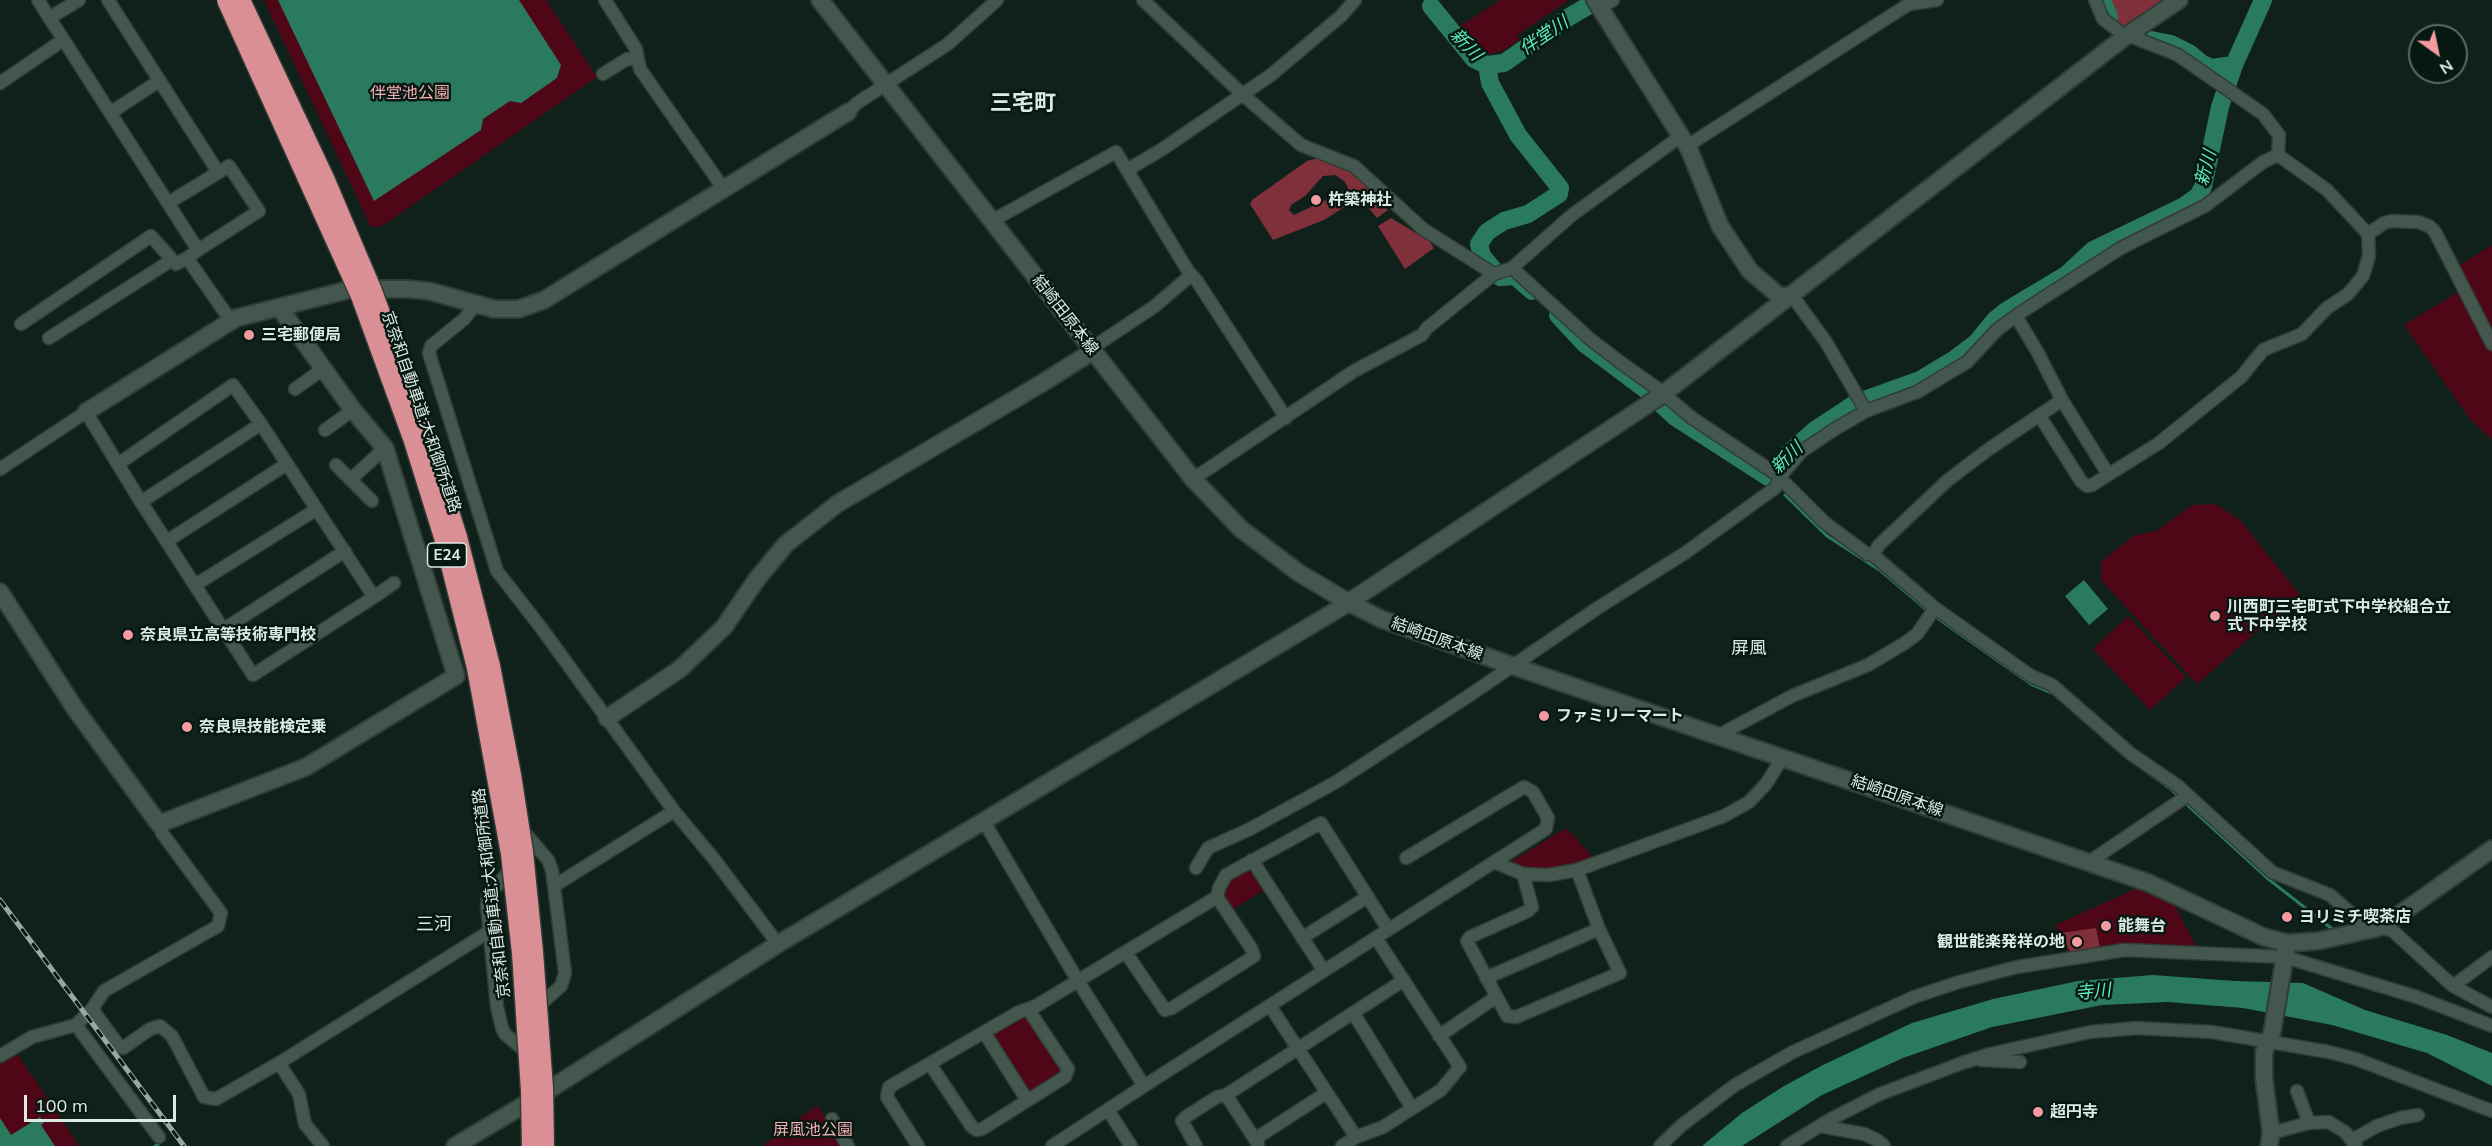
<!DOCTYPE html>
<meta charset="utf-8">
<style>
body{margin:0}
#map{position:relative;width:2492px;height:1146px;overflow:hidden;background:#0f211a;font-family:Mulish,sans-serif}
canvas{display:block}
.north{position:absolute;left:2408px;top:24px;width:60px;height:60px;box-sizing:border-box;background:#061811;border:2px solid #5c6c65;border-radius:50%;rotate:147deg;font-size:16px;font-weight:700;line-height:24px;text-align:center;color:#dde9e4}
.north::after{content:'';display:block;margin:auto;width:21px;height:27px;background:#f49aa1;clip-path:polygon(50% 0,100% 100%,50% 72%,0 100%)}
.scale{position:absolute;left:24px;top:1095px;width:152px;height:27px;box-sizing:border-box;border:3px solid #dde9e4;border-top:0;padding-left:8px;font-size:18px;line-height:21px;white-space:nowrap;color:#dde9e4;-webkit-text-stroke:4px #061811;paint-order:stroke}
</style>
<div id="map">
<canvas width="2492" height="1146"></canvas>
<div class="north">N</div>
<div class="scale">100 m</div>
</div>
<script>
const g = document.querySelector('canvas').getContext('2d');
g.lineJoin = 'round';
function paint(path, color) { g.fillStyle = color; g.fill(path, 'evenodd'); }
const poly = rows => new Path2D(rows.map(r => 'M' + r).join(''));
function strokePath(path, color, width, dash) { g.strokeStyle = color; g.lineWidth = width; g.lineCap = dash ? 'butt' : 'round'; g.setLineDash(dash || []); g.stroke(path); }
function label(font, color, halo, rows, align = 'center') {
  g.font = font + ' Mulish,"Noto Sans JP",sans-serif'; g.lineWidth = 5; g.setLineDash([]); g.textBaseline = 'middle'; g.strokeStyle = halo; g.fillStyle = color; for (const [text, x, y, turn = 0] of rows) {
    g.save(); g.translate(x, y); g.rotate((+turn || 0) * Math.PI / 180); g.textAlign = isNaN(turn) ? turn : align; if (halo) g.strokeText(text, 0, 0); g.fillText(text, 0, 0); g.restore();
  }
}
const green = poly([
 [264,0,546,0,597,77,382,226,371,227],
 [1501,0,1569,0,1517,35,1519,40,1502,51,1489,54,1480,51,1461,25],
 [2492,245,2492,339,2455,268],
 [2460,291,2492,349,2492,440,2470,419,2404,325],
 [2215,504,2240,520,2299,594,2197,684,2101,580,2101,562,2133,536,2156,531,2193,505],
 [2128,616,2186,677,2150,710,2093,649],
 [1566,828,1594,858,1589,861,1551,870,1516,869,1509,863],
 [1250,868,1265,889,1232,910,1223,895,1230,877],
 [2136,889,2174,904,2196,947,2121,945,2070,955,2055,925],
 [1024,1015,1028,1016,1061,1068,1060,1075,1031,1093,1025,1092,990,1034],
 [16,1052,79,1146,0,1146,0,1063],
 [817,1105,843,1146,762,1146,779,1134]
]);
const forest = poly([
 [2108,0,2167,0,2124,29,2115,19],
 [1319,158,1354,171,1388,210,1377,218,1361,199,1357,199,1324,220,1273,240,1250,204,1252,200,1307,161],
 [1335,175,1344,181,1348,187,1347,190,1294,215,1289,210,1291,205,1305,196,1323,176],
 [1391,218,1429,241,1434,248,1405,269,1378,226],
 [2096,928,2100,948,2071,954,2061,933]
]);
const water = poly([
 [278,0,519,0,561,65,557,78,521,103,510,101,483,119,481,130,374,201],
 [2084,580,2108,609,2089,625,2065,596],
 [2153,975,2235,981,2303,983,2365,1010,2447,1035,2492,1053,2492,1086,2427,1053,2332,1025,2243,1008,2168,1002,2102,1005,1992,1027,1903,1058,1822,1095,1742,1146,1702,1146,1742,1113,1784,1086,1823,1065,1912,1023,1993,999,2078,981],
 [40,1117,44,1123,41,1125,55,1146,0,1146,0,1118,11,1135]
]);
const stream = poly([
 [1768,477,1771,480],
 [1785,495,1827,536,1881,571,1928,611],
 [1933,615,2031,684,2052,693],
 [2140,767,2172,790,2180,798],
 [2184,802,2267,878,2331,928],
 [155,1146,160,1143]
]);
const river = poly([
 [2102,0,2109,17],
 [1431,6,1474,59,1487,65],
 [2151,40,2171,44,2189,53,2201,63,2211,68,2234,65],
 [1487,65,1490,83,1518,135,1560,188,1559,194,1528,214,1504,221,1487,232,1479,244,1482,256,1500,277,1515,276,1532,291],
 [1487,65,1504,63,1569,17,1598,0],
 [1558,315,1585,344,1645,389,1675,417,1768,477,1788,454,1815,430,1856,403,1920,380,1955,359,1976,343,1995,320,2006,311,2066,275,2093,250,2184,206,2198,196,2203,187,2220,107,2234,65,2263,0]
]);
const street = poly([
 [38,0,198,250,187,258,231,321],
 [108,0,218,172],
 [605,0,636,49,640,69,723,188],
 [1143,0,1242,94,1301,145,1354,166,1423,229,1494,274],
 [2095,0,2103,19,2120,32,2178,55,2263,114,2279,135,2278,155],
 [1599,8,1613,0],
 [49,18,79,0],
 [603,74,627,59,638,59],
 [0,83,63,40],
 [848,112,857,103,948,44,997,0],
 [110,113,159,81],
 [1687,146,1909,4,1937,0],
 [1127,170,1161,150,1271,75,1341,16,1355,0],
 [168,203,229,166,259,211,198,250],
 [991,220,997,218,1116,152,1188,271,1197,281,1286,418],
 [2368,234,2384,223,2392,221,2418,222,2429,226,2435,232,2492,344],
 [1512,268,1590,339,1624,365,1658,389,1692,418,1776,474,1824,522,1867,554,1873,555,1935,608,2031,676,2052,685,2131,754,2178,786,2272,872,2330,895,2361,922,2393,931,2453,986,2492,1007],
 [1789,297,1796,301,1826,342,1866,411],
 [477,303,464,319,431,346,429,353,497,571,542,629,674,811,714,859,778,944],
 [2016,316,2038,353,2062,400,2108,474],
 [21,324,151,236,176,264,187,258],
 [49,338,172,260],
 [1093,351,1095,346,1155,306,1191,275],
 [295,389,323,369],
 [2039,415,2081,481,2087,486,2092,485,2159,443,2241,377,2263,350,2302,334,2327,308,2348,294,2363,276,2369,256,2368,234,2327,190,2278,155],
 [325,430,353,410],
 [336,465,372,501],
 [0,469,86,412,141,502,253,675,374,597,261,424,233,385,118,464],
 [351,479,385,448],
 [1193,479,1354,371,1422,335,1427,328,1494,274,1512,268,1572,215,1681,136],
 [141,502,261,424],
 [167,541,287,464],
 [1873,555,1879,545,1948,480,1989,449,2062,400],
 [195,585,317,509],
 [374,597,394,583],
 [224,629,345,551],
 [1719,735,1792,696,1868,665,1905,643,1917,634,1935,608],
 [983,820,1078,981,1144,1086,1494,862,1523,874,1549,875,1577,870,1724,816,1749,802,1766,784,1783,757],
 [525,833,548,860,552,870,565,973,561,986,543,1002],
 [1406,858,1524,787,1533,792,1548,818,1546,829,1494,862],
 [1252,860,1324,971],
 [2089,862,2187,796],
 [1196,868,1208,848,1250,829,1336,782,1467,697,1596,609,1685,553,1775,488,1783,473,1802,451,1835,429,1866,411,1917,392,1967,362,1998,329,2023,311,2121,248,2205,206,2263,162,2278,155],
 [508,872,488,897,487,905,497,1007,502,1028,505,1034,525,1051],
 [1523,874,1532,907,1528,911,1470,937,1467,941,1507,1016,1516,1017,1620,973,1599,929,1577,870],
 [554,886,674,811],
 [1302,938,1367,897],
 [1126,953,1165,1010,1172,1008,1248,960,1254,956,1251,948,1217,897,1219,888,1226,875,1321,823,1388,929],
 [1486,978,1599,929],
 [2453,986,2492,957],
 [1270,1006,1356,1137],
 [92,1009,119,1046,123,1048,150,1029,160,1026,172,1036,204,1097,216,1099,279,1063,490,931],
 [1354,1014,1412,1108],
 [76,1025,159,1137],
 [984,1032,1027,1100],
 [1439,1036,1496,997],
 [0,1056,32,1037,76,1025,92,1009,104,991,218,926,221,913,162,833,159,824],
 [1981,1060,2020,1062],
 [279,1063,299,1094,305,1124,323,1146],
 [930,1064,972,1127,977,1130,982,1129,1065,1077,1068,1069,1028,1009],
 [2297,1091,2309,1123],
 [1226,1095,1258,1144],
 [1108,1110,1131,1146],
 [832,1119,848,1146],
 [1820,1126,1864,1134,1877,1140,1884,1146],
 [2271,1133,2309,1123,2329,1122,2345,1132,2356,1146],
 [1255,1139,1326,1093],
 [2352,1140,2377,1126,2400,1118,2418,1115],
 [918,1146,887,1097,889,1087,1019,1012,1036,1006,1217,897],
 [1052,1146,1144,1086],
 [1196,1146,1182,1121,1187,1116,1217,1097,1226,1095,1404,980],
 [1342,1146,1356,1137,1383,1127,1441,1090,1460,1067,1376,938],
 [1660,1146,1682,1125,1735,1085,1793,1052,1914,997,1959,982,2017,967,2125,950,2285,957,2417,997,2492,1026],
 [1787,1146,1831,1119,1880,1094,1962,1063,1990,1054,2090,1032,2137,1028,2212,1032,2329,1052,2356,1059,2492,1111]
]);
const secondary = poly([
 [820,0,1193,479,1241,529,1299,573,1348,602,1381,619,1513,666,2149,883,2264,937,2287,943,2318,941,2377,928,2393,919,2492,849],
 [1595,0,1689,149,1720,226,1750,271,1778,295,1789,297],
 [86,412,236,318,352,289,407,289,429,291,494,309,519,309,544,300,848,112],
 [0,592,76,710,159,824,306,767,456,676,385,448,353,410,279,307],
 [607,718,680,669,724,627,757,579,786,544,837,504,1044,382,1093,351],
 [455,1146,547,1091,778,944,1340,608,1659,397,2126,36,2179,0],
 [2269,1146,2271,1133,2264,1078,2264,1052,2272,1033,2287,943]
]);
const rail = poly([
 [0,900,184,1146]
]);
const highwayBridge = poly([
 [226,0,360,296,413,441,443,537,476,668,510,854,521,953,530,1091,531,1146],
 [241,0,325,178,373,291,426,436,458,537,491,666,512,775,524,852,534,952,544,1088,545,1146]
]);
const markers = [
 [1316,200,6,"#f49aa1"],
 [249,335,6,"#f49aa1"],
 [2215,616,6,"#f49aa1"],
 [128,635,6,"#f49aa1"],
 [1544,716,6,"#f49aa1"],
 [187,727,6,"#f49aa1"],
 [2287,917,6,"#f49aa1"],
 [2106,926,6,"#f49aa1"],
 [2077,942,6,"#f49aa1"],
 [2038,1112,6,"#f49aa1"]
];
const shields = [
 [447,555,39]
];
const shieldNames = [
 ["E24",447,555]
];
const parkNames = [
 ["伴堂池公園",410,93],
 ["屏風池公園",813,1130]
];
const poiNames = [
 ["杵築神社",1328,200],
 ["三宅郵便局",261,335],
 ["川西町三宅町式下中学校組合立",2227,607],
 ["式下中学校",2227,625],
 ["奈良県立高等技術専門校",140,635],
 ["ファミリーマート",1556,716],
 ["奈良県技能検定乗",199,727],
 ["ヨリミチ喫茶店",2299,917],
 ["能舞台",2118,926],
 ["観世能楽発祥の地",2065,942,"right"],
 ["超円寺",2050,1112]
];
const streetNames = [
 ["結崎田原本線",1065,315,52],
 ["京奈和自動車道;大和御所道路",421,412,71],
 ["結崎田原本線",1437,639,20],
 ["結崎田原本線",1897,796,19],
 ["京奈和自動車道;大和御所道路",492,893,-97]
];
const waterNames = [
 ["伴堂川",1544,36,-34],
 ["新川",1466,45,46],
 ["新川",2206,168,-75],
 ["新川",1787,458,-44],
 ["寺川",2093,992,-6]
];
const neighbourhoodNames = [
 ["屏風",1749,649],
 ["三河",434,925]
];
const districtNames = [
 ["三宅町",1023,103]
];
paint(green, '#4f0718');
paint(forest, '#80303b');
paint(water, '#2a7a5f');
strokePath(stream, '#2a7a5f', 3);
strokePath(river, '#2a7a5f', 18);
strokePath(street, '#313c37', 15);
strokePath(secondary, '#313c37', 20);
strokePath(street, '#43574f', 12);
strokePath(secondary, '#43574f', 16);
strokePath(rail, '#9aa8a2', 5);
strokePath(rail, '#061811', 3, [9]);
strokePath(highwayBridge, '#313c37', 21, []);
strokePath(highwayBridge, '#da8f95', 18);
for (const [x, y, r, color] of markers) { const dot = new Path2D(); dot.arc(x, y, r, 0, 2 * Math.PI); g.fillStyle = color; g.fill(dot); strokePath(dot, '#061811', 2); }
for (const [x, y, w] of shields) { const box = new Path2D(); box.roundRect(x - w / 2, y - 12, w, 24, 4.5); g.fillStyle = '#061811'; g.fill(box); strokePath(box, '#dde9e4', 1.5); }
label('bold 15px', '#dde9e4', null, shieldNames);
label('16px', '#f5aeb2', '#061811', parkNames);
label('bold 16px', '#dde9e4', '#061811', poiNames, 'left');
label('16px', '#dde9e4', '#061811', streetNames);
label('italic 18px', '#5fecbd', '#061811', waterNames);
label('18px', '#dde9e4', '#061811', neighbourhoodNames);
label('bold 22px', '#dde9e4', '#061811', districtNames);
</script>
